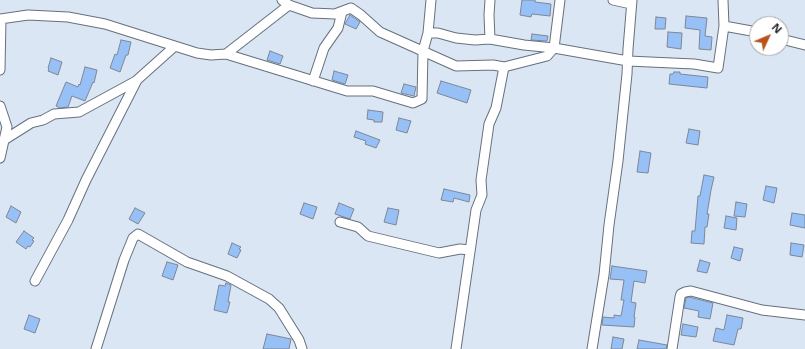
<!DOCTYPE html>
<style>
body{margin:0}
#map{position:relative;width:805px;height:349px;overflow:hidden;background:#dbe6f5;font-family:"Noto Sans",sans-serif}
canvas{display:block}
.north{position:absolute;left:749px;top:16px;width:40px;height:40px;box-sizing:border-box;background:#fff;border:1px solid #a4a6a8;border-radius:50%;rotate:46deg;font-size:11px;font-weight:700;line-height:16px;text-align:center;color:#1c2025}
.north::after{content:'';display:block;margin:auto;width:14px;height:18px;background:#b7541b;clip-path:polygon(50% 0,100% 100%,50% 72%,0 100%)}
</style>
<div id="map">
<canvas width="805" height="349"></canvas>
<div class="north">N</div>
</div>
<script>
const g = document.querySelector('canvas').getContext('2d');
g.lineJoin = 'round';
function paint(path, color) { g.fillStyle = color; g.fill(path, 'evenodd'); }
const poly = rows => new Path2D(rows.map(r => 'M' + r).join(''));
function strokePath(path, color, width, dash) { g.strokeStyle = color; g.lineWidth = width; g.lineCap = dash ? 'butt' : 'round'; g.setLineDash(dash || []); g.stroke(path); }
const building = poly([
 [522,0,535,0,535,2,551,4,550,16,532,14,531,17,520,15,522,0],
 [350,15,360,22,356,29,345,24,350,15],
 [686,16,707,18,705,36,712,37,711,50,699,49,700,30,685,28,686,16],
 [656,17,666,18,665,29,655,29,656,17],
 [668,32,682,33,681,49,667,47,668,32],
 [532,34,548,36,547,41,531,40,532,34],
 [121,40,131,42,128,55,126,55,120,72,110,68,115,54,117,55,121,40],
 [270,51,283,56,280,64,267,60,270,51],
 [51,58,62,62,58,75,48,71,49,69,48,68,51,58],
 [85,67,97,70,94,83,93,82,85,101,72,96,68,107,60,108,56,106,66,82,78,87,79,84,80,85,85,67],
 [334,71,348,75,345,84,332,80,334,71],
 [674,72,680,72,680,74,708,77,707,88,669,84,670,74,673,74,674,72],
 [441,81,471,90,467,103,437,93,441,81],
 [404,84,416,87,414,96,401,93,404,84],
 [368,110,383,112,382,122,374,122,374,120,367,119,368,110],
 [399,118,411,121,407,133,396,130,399,118],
 [689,129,700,131,698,145,686,143,689,129],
 [356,131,380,140,376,148,365,144,366,141,354,137,356,131],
 [640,151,651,153,648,173,637,172,640,151],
 [704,175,714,177,711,190,707,214,709,214,707,227,705,227,704,244,691,243,692,231,695,231,698,196,700,196,704,175],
 [766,186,777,188,774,203,763,200,766,186],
 [444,189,470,195,469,202,454,198,453,202,441,200,444,189],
 [736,202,747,204,745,217,734,216,736,202],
 [304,203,317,207,313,219,300,214,304,203],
 [339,203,354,209,350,219,335,214,339,203],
 [11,206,21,212,16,223,6,217,11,206],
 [135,208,145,213,138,224,129,219,135,208],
 [388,208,399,210,396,225,384,222,388,208],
 [792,213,805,215,805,228,790,225,792,213],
 [726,216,737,218,736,230,724,228,726,216],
 [24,231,34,238,32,240,34,241,30,247,28,246,26,249,16,242,24,231],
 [232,243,241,247,239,249,241,250,237,258,228,254,232,243],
 [791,243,804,245,802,257,790,255,791,243],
 [734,247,743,249,740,261,731,258,734,247],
 [700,260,710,263,707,273,697,271,700,260],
 [167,262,178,265,173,280,162,276,167,262],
 [612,266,647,271,645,283,634,281,631,302,636,303,634,317,635,317,634,327,602,325,603,317,614,318,614,315,621,316,624,300,621,300,624,280,610,279,612,266],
 [226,283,231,285,228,302,230,302,227,313,214,310,219,285,225,286,226,283],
 [689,297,713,303,710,319,698,317,699,311,684,308,686,298,689,297],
 [29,315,40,319,35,333,24,329,29,315],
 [727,315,743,318,741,329,738,329,734,345,713,341,716,328,724,330,727,315],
 [683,324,698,327,696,337,681,335,683,324],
 [267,334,291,339,289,349,263,349,267,334],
 [613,337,624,339,622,349,611,349,613,337],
 [639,340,667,345,666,349,637,349,639,340]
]);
const minor = poly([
 [282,0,289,5,312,13,335,14,351,8,361,15,380,32,456,66,493,65,504,67,547,56,554,48,560,0],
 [613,0,631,4],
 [723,0,724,26],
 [0,19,28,15,68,17,105,24,197,53,211,55,226,54,347,91,373,91,413,103,422,99,423,51,428,33,431,0],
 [428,33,438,33,456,38,475,40,490,39,524,45,554,48,628,61,694,64,718,68,724,26,757,32],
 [490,39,489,15,490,0],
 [781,39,805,45],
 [226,54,289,5],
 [0,70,1,19],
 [313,81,324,48,338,28,342,12],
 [0,106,7,127,0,158],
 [4,140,31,123,43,120,54,114,79,112,136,81],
 [340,222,358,227,368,236,439,253,460,249,470,250],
 [35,281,68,220,86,180,137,80,175,46],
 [96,349,124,260,133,238,138,234,187,262,227,276,269,299,279,308,299,340,302,349],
 [456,349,476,210,482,195,481,180,489,124,496,108,504,67],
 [592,349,604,275,609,225,618,161,627,74,628,49,632,0],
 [672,349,680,297,681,294,685,292,691,291,762,310,805,315]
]);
paint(building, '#97c0f7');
strokePath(building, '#7d8795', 1);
strokePath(minor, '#66707d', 11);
strokePath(minor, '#fff', 9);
</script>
